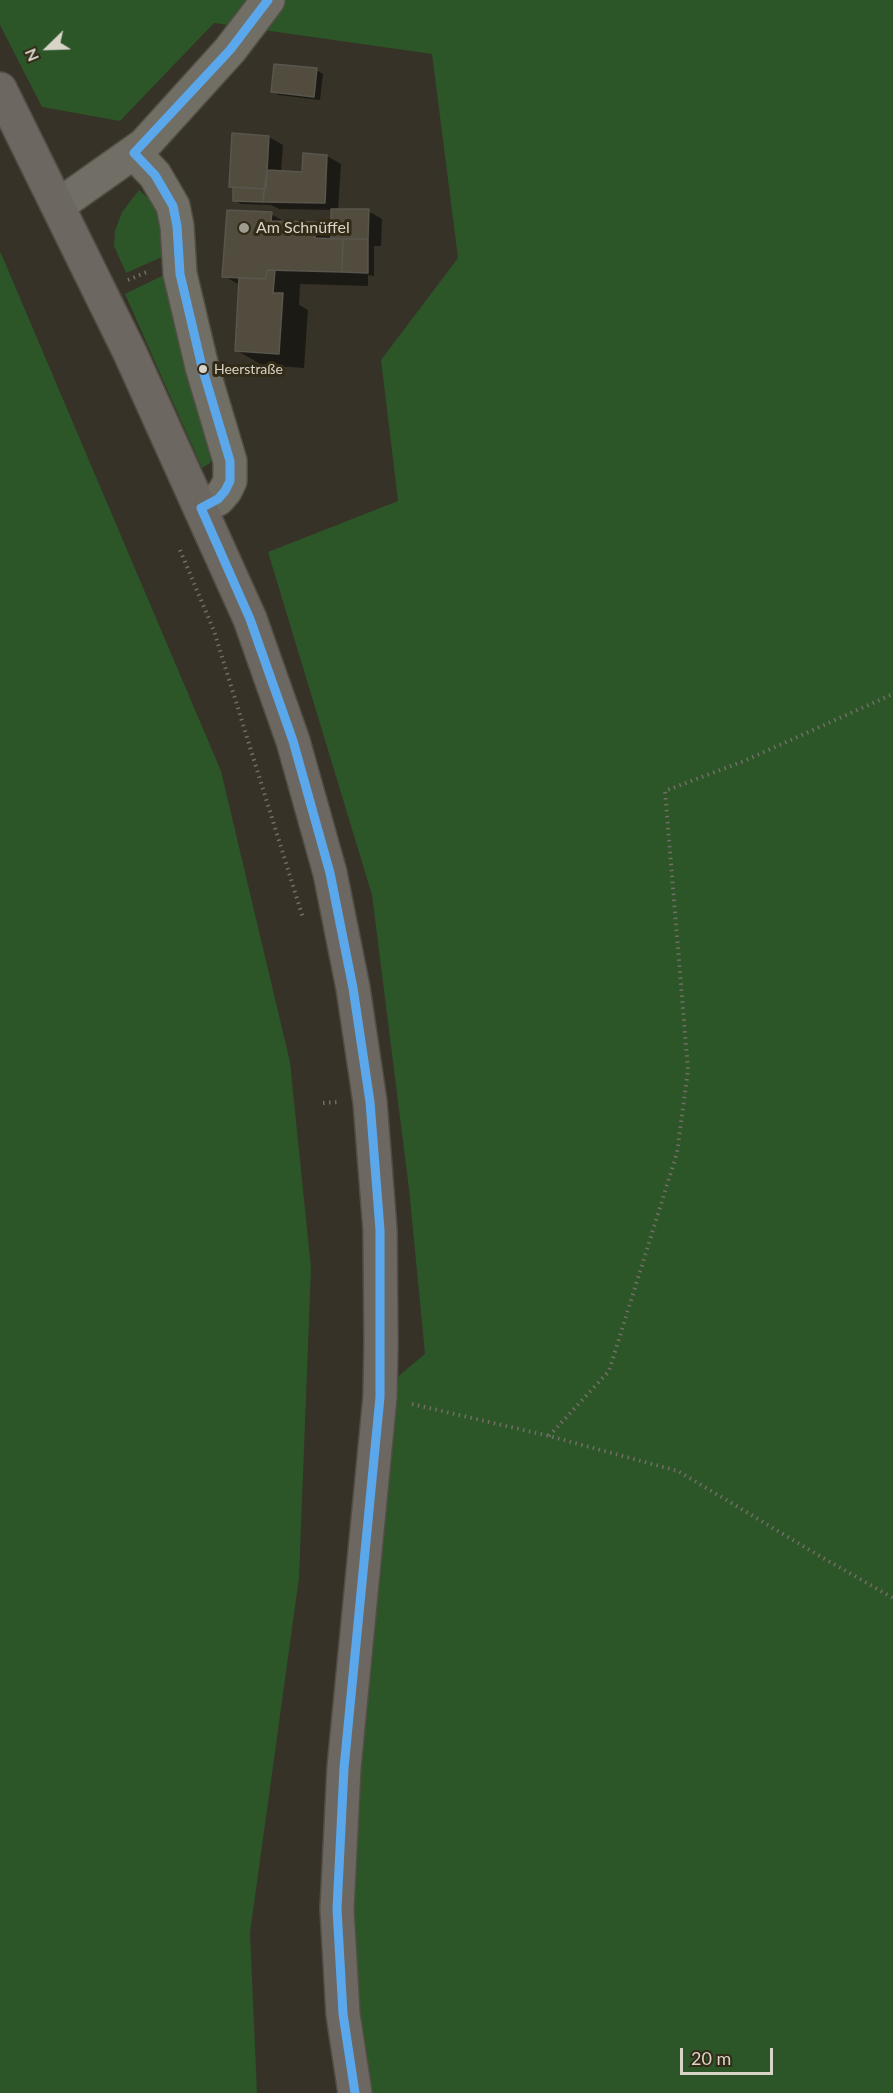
<!DOCTYPE html>
<meta charset="utf-8">
<style>
body{margin:0}
#map{position:relative;width:893px;height:2093px;overflow:hidden;background:#363228;font-family:Lato,sans-serif}
canvas{display:block}
.north{position:absolute;left:18px;top:18px;width:60px;height:60px;-webkit-text-stroke:4px #322b18;paint-order:stroke;rotate:247deg;font-size:16px;font-weight:700;line-height:24px;text-align:center;color:#d8d4c8}
.north::after{content:'';display:block;margin:auto;width:21px;height:27px;background:#d8d4c8;clip-path:polygon(50% 0,100% 100%,50% 72%,0 100%)}
.scale{position:absolute;left:680px;top:2048px;width:93px;height:27px;box-sizing:border-box;border:3px solid #d8d4c8;border-top:0;padding-left:8px;font-size:18px;line-height:21px;white-space:nowrap;color:#d8d4c8;-webkit-text-stroke:4px #322b18;paint-order:stroke}
</style>
<div id="map">
<canvas width="893" height="2093"></canvas>
<div class="north">N</div>
<div class="scale">20 m</div>
</div>
<script>
const g = document.querySelector('canvas').getContext('2d');
g.lineJoin = 'round';
function paint(path, color) { g.fillStyle = color; g.fill(path, 'evenodd'); }
const poly = rows => new Path2D(rows.map(r => 'M' + r).join(''));
function strokePath(path, color, width, dash) { g.strokeStyle = color; g.lineWidth = width; g.lineCap = dash ? 'butt' : 'round'; g.setLineDash(dash || []); g.stroke(path); }
function label(font, color, halo, rows, align = 'center') {
  g.font = font + ' Lato,sans-serif'; g.lineWidth = 6; g.setLineDash([]); g.textBaseline = 'middle'; g.strokeStyle = halo; g.fillStyle = color; for (const [text, x, y, turn = 0] of rows) {
    g.save(); g.translate(x, y); g.rotate((+turn || 0) * Math.PI / 180); g.textAlign = isNaN(turn) ? turn : align; if (halo) g.strokeText(text, 0, 0); g.fillText(text, 0, 0); g.restore();
  }
}
const green = poly([
 [0,0,893,0,893,2093,372,2093,349,1981,347,1847,390,1383,425,1354,409,1189,372,895,268,552,398,501,381,360,458,258,432,54,214,23,120,121,42,107,0,25],
 [139,190,150,200,158,213,163,228,164,256,126,273,114,246,115,231,122,212],
 [0,251,221,771,290,1062,311,1268,299,1578,250,1933,257,2093,0,2093],
 [166,274,172,318,213,454,210,463,202,468,125,294]
]);
const shadow = poly([
 [316,70,323,74,320,100,279,95,273,92],
 [233,135,269,137,283,145,281,172,304,174,305,155,327,156,341,164,338,210,368,211,382,219,381,246,374,246,374,276,368,275,368,286,300,284,299,305,308,310,304,368,262,365,236,350,240,285,224,276,271,214,287,223,315,224,333,234,333,210,279,209,271,205,241,204,234,200,234,188,230,186]
]);
const building = poly([
 [274,64,317,68,314,97,271,92,274,64],
 [232,133,269,136,266,189,229,187,232,133],
 [303,153,327,155,325,203,263,202,267,170,302,172,303,153],
 [233,187,264,189,263,202,233,201,233,187],
 [331,209,369,209,368,239,331,239,331,209],
 [227,210,272,212,271,221,315,222,315,238,343,239,342,272,267,270,266,279,222,277,227,210],
 [343,239,368,239,368,273,342,272,343,239],
 [267,270,275,270,273,293,283,293,279,354,235,351,239,278,266,279,267,270]
]);
const path = poly([
 [128,280,149,271],
 [180,550,214,631,303,918],
 [323,1103,339,1102],
 [412,1404,549,1436,678,1471,818,1555,893,1598],
 [549,1436,609,1371,677,1153,688,1070,665,791,744,761,893,694]
]);
const minor = poly([
 [134,153,155,175,173,206,177,226,180,274,202,367,230,461,230,481,225,491,218,499,201,508],
 [59,205,144,145,230,50,268,0]
]);
const major = poly([
 [0,89,130,353,250,619,293,741,330,873,353,988,370,1102,380,1230,381,1343,380,1397,344,1768,337,1909,343,2014,355,2093]
]);
const bus1 = poly([
 [134,153,155,175,173,206,177,226,180,274,202,367,230,461,230,481,225,491,218,499,201,508],
 [134,153,230,50,268,0],
 [201,508,250,619,293,741,330,873,353,988,370,1102,380,1230,380,1397,344,1768,337,1909,343,2014,355,2093]
]);
const markers = [
 [244,228,6,"#9f9b90"],
 [203,369,5,"#d8d4c8"]
];
const busNames = [
 ["Heerstraße",214,369]
];
const poiNames = [
 ["Am Schnüffel",256,228]
];
paint(green, '#2c5528');
paint(shadow, '#0007');
paint(building, '#514c3d');
strokePath(building, '#59564e', 1.5);
strokePath(minor, '#514e45', 36);
strokePath(major, '#514e45', 36);
strokePath(path, '#726e66', 4, [1.5, 4.5]);
strokePath(minor, '#716e65', 33);
strokePath(major, '#6d6761', 33);
strokePath(bus1, '#5aa8eb', 9);
for (const [x, y, r, color] of markers) { const dot = new Path2D(); dot.arc(x, y, r, 0, 2 * Math.PI); g.fillStyle = color; g.fill(dot); strokePath(dot, '#322b18', 2); }
label('14px', '#d8d4c8', '#322b18', busNames, 'left');
label('16px', '#d8d4c8', '#322b18', poiNames, 'left');
</script>
